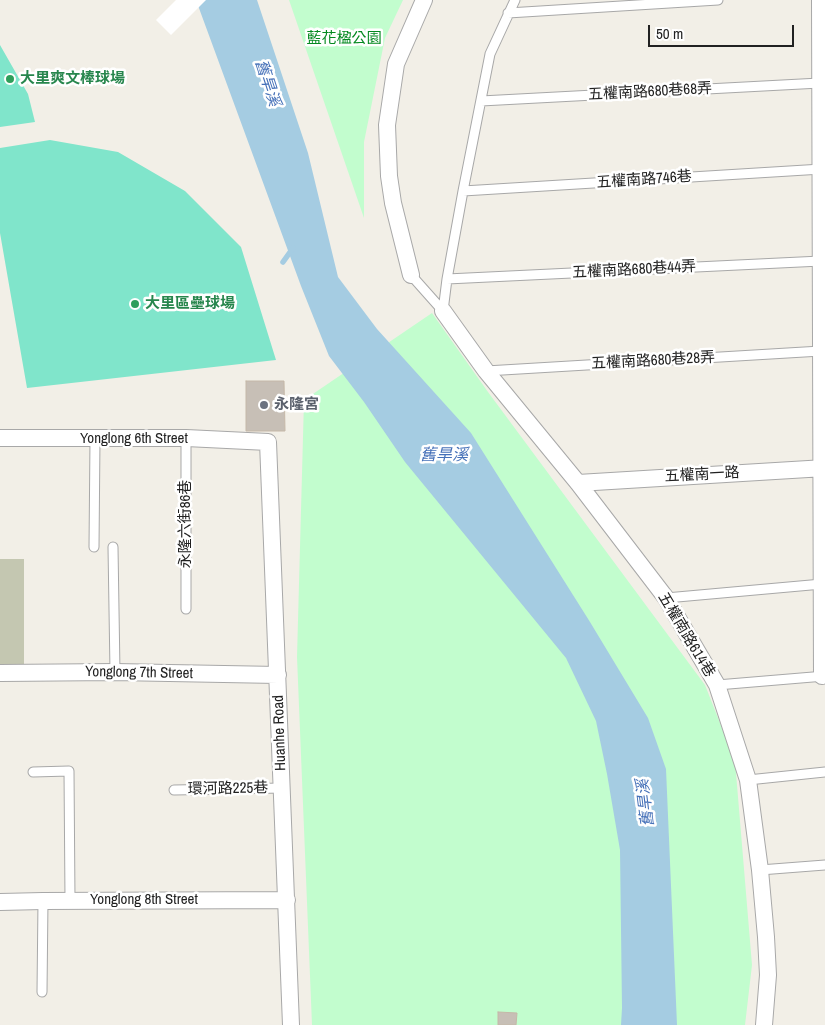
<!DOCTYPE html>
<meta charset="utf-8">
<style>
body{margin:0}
#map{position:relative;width:825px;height:1025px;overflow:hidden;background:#f2efe7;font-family:"Archivo Narrow",sans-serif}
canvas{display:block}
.scale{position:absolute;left:648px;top:25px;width:146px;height:22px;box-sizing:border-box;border:2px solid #212121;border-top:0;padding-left:6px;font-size:15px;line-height:18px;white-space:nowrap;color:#212121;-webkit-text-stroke:4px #fff;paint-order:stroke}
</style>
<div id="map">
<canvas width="825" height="1025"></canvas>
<div class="scale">50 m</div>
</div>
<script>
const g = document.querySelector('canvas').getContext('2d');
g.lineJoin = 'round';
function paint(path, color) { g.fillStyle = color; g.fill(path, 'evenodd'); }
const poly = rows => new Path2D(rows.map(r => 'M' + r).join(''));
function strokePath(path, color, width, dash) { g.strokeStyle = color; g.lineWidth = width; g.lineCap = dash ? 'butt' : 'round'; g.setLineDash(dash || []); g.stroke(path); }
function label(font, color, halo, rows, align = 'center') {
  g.font = font + ' "Archivo Narrow","Noto Sans TC",sans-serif'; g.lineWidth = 5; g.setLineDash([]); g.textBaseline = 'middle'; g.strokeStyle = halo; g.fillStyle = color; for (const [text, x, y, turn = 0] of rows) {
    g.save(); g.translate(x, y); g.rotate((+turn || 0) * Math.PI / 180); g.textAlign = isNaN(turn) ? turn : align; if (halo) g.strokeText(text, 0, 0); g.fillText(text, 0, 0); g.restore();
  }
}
const construction = poly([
 [0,559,24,559,24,665,0,665]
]);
const park = poly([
 [289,0,403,0,385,38,364,142,364,218],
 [432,313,488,392,705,685,735,761,752,965,745,1025,312,1025,297,657,304,400]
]);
const pitch = poly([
 [0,45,28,94,35,122,0,127],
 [50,140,118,152,185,191,241,247,276,360,27,388,0,233,0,148]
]);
const water = poly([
 [196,0,257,0,308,153,338,277,377,329,471,433,590,622,648,718,666,769,677,1025,621,1025,622,1008,620,850,607,774,596,721,566,658,405,462,364,402,329,356,301,286]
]);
const pier = poly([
 [176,0,206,0,171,35,156,20]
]);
const stream = poly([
 [283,262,293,248]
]);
const building = poly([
 [246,381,284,381,285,431,246,431,246,381],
 [498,1012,517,1013,516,1025,498,1025,498,1012]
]);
const service = poly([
 [508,13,718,0],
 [481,101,820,83],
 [463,191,822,169],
 [411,275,443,311],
 [447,279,821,261],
 [443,311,447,279,463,191,490,54,515,0],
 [486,371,821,351],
 [186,438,186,609],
 [94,547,95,439],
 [113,547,115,672],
 [666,598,822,584],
 [717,685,825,676],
 [33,772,69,771,70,900],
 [748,780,825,772],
 [174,790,283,788],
 [760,870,825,865],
 [42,992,43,901]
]);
const minor = poly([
 [820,0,822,676],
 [411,275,393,203,389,176,387,125,396,64,424,0],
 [443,311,486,371,578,483,666,598,717,685,748,780,760,870,766,937,768,975,764,1025],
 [0,438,186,438,268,442,291,1025],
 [578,483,825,468],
 [0,673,115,672,278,675],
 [0,902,43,901,287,900]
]);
const markers = [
 [10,79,5,"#2e9e5b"],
 [135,304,5,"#2e9e5b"],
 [264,405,5,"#6b7280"]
];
const parkNames = [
 ["藍花楹公園",344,39]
];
const leisureNames = [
 ["大里爽文棒球場",20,79],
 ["大里區壘球場",145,304]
];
const streetNames = [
 ["五權南路680巷68弄",650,92,-3],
 ["五權南路746巷",644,180,-4],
 ["五權南路680巷44弄",634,270,-3],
 ["五權南路680巷28弄",653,361,-3],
 ["Yonglong 6th Street",134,439],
 ["五權南一路",702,475,-3],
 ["永隆六街86巷",186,524,-90],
 ["五權南路614巷",686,635,59],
 ["Yonglong 7th Street",139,673,1],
 ["Huanhe Road",280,733,-92],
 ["環河路225巷",228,789,-1],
 ["Yonglong 8th Street",144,900]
];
const worshipNames = [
 ["永隆宮",274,405]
];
const waterNames = [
 ["舊旱溪",267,83,72],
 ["舊旱溪",444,456],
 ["舊旱溪",646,803,-97]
];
paint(construction, '#c4c7b1');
paint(park, '#c2fdce');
paint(pitch, '#80e5cb');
paint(water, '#a5cce2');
paint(pier, '#fff');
strokePath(stream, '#a5cce2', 5.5);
paint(building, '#c7bfb6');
strokePath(building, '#c5b8a8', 1);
strokePath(service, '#a8a8a8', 11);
strokePath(minor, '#a8a8a8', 18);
strokePath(service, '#fff', 9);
strokePath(minor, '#fff', 16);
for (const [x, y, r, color] of markers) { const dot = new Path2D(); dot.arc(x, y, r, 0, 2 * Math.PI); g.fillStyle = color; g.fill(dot); strokePath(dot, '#fff', 2); }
label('15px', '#048920', '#fff', parkNames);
label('bold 15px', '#27864d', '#fff', leisureNames, 'left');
label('15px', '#212121', '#fff', streetNames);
label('bold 15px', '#5b616d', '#fff', worshipNames, 'left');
label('italic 16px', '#4570b8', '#fff', waterNames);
</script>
